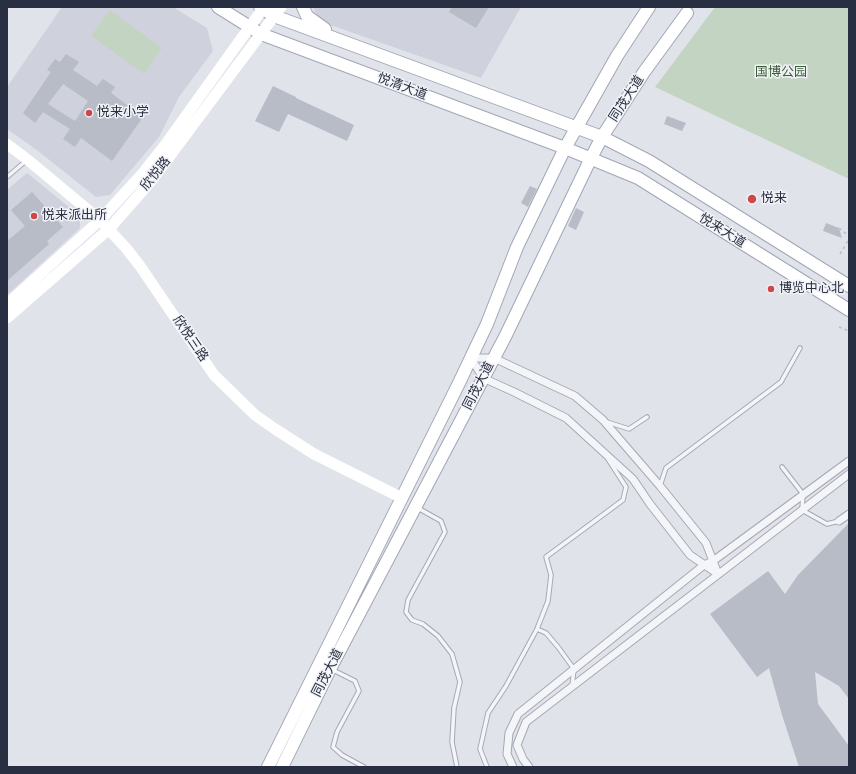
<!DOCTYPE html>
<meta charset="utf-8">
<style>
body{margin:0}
#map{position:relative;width:856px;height:774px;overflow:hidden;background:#e1e3ea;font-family:"Sofia Sans Condensed",sans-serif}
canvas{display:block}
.frame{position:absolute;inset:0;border:8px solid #292f42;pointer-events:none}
</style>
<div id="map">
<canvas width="856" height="774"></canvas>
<div class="frame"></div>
</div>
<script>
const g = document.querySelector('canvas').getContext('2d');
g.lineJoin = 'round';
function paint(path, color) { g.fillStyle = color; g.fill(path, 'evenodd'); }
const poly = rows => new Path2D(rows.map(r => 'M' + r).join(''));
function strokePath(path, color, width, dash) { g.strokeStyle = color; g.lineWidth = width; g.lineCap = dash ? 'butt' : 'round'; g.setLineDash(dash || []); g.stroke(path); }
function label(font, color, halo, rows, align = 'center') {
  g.font = font + ' "Sofia Sans Condensed","Noto Sans SC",sans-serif'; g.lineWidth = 3; g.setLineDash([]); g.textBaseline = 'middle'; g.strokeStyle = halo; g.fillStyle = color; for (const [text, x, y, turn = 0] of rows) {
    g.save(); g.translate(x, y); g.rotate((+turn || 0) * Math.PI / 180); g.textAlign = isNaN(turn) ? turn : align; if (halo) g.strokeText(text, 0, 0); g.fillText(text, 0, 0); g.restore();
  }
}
const built = poly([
 [62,7,173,7,207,28,213,51,179,97,159,137,110,195,96,197,38,151,7,129,7,87],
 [313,7,521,7,481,78,328,24,321,19,315,12],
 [27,173,80,216,80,228,7,295,7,190]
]);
const green = poly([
 [715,7,849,7,849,179,655,87],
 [110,10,162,48,144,74,91,36]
]);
const building = poly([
 [452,7,489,7,476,28,449,12],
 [66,54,79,62,73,70,97,86,103,79,115,87,111,93,143,117,112,161,81,138,75,147,63,139,70,129,43,112,35,123,23,113,51,72,47,70,55,59,60,62],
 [63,84,88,101,75,121,48,104],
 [273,86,296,97,296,98,354,125,347,141,288,114,279,132,255,121],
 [667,116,686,123,682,131,664,124],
 [530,186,537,189,528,207,521,203],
 [32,192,63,227,47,241,49,244,7,281,7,241,25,226,11,210],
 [576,208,584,212,576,230,568,226],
 [826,223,839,228,842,238,823,231],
 [849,523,849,699,839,686,815,672,818,704,849,746,849,767,799,767,782,715,769,668,757,677,710,614,768,571,785,594,798,575]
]);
const path = poly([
 [839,228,849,236],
 [840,254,849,239],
 [839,327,849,331]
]);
const lane = poly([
 [7,177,27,160],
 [607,422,629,429,647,417],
 [782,467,803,494,802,510,827,524,839,521],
 [660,486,666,468,781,382,800,348],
 [416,507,441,521,445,532,408,600,406,612,412,620,423,624,438,636,452,654,460,682,454,708,452,742,457,767],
 [537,629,546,633,558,647,574,669,572,686],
 [331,669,355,681,359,691,337,732,333,747,342,755,364,767],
 [487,767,480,749,488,713,506,686,537,629,548,601,551,575,546,557,623,500,626,487,608,459]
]);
const street = poly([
 [471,358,494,358,575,396,603,420,660,486,706,543,718,574,690,555,650,504,633,479,566,418,514,392,483,378,471,358],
 [839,521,849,514],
 [513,767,507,754,509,733,518,714,704,565,713,561,849,461],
 [529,767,523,759,517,745,526,722,849,474]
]);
const secondary = poly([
 [7,144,28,160,100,220,126,248,140,266,214,375,255,415,275,429,314,454,402,498],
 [7,304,100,220,143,173,165,145,264,7],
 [7,318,109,229,152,180,281,7]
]);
const primary = poly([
 [218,7,261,34,565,148,638,178,849,310],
 [260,7,274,16,602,137,649,161,849,286],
 [303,7,307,16,325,29],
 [268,767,459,383,487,324,517,247,565,148,617,56,649,7],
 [282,767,330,669,505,337,591,158,602,137,644,72,687,13]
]);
const markers = [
 [89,113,4,"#ce474a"],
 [752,199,5,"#ce474a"],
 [34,216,4,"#ce474a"],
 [771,289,4,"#ce474a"]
];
const parkNames = [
 ["国博公园",781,73]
];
const streetNames = [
 ["悦清大道",402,87,21],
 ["同茂大道",627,99,-57],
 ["欣悦路",156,174,-51],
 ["悦来大道",722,231,32],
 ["欣悦三路",190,339,56],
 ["同茂大道",479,386,-63],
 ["同茂大道",328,673,-63]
];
const poiNames = [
 ["悦来小学",97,113],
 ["悦来",761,199],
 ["悦来派出所",42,216],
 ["博览中心北",779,289]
];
paint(built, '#cfd2dc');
paint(green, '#c4d4c2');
paint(building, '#b8bcc7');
strokePath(lane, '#a6a9b4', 5.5);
strokePath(street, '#a6a9b4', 9);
strokePath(primary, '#a0a6b6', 14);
strokePath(path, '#bbbec5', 1.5, [3, 3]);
strokePath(lane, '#f4f5f8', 3.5);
strokePath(street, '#f4f5f8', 7);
strokePath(secondary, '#fff', 11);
strokePath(primary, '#fff', 12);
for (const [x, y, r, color] of markers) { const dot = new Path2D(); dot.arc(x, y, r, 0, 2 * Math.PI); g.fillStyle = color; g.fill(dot); strokePath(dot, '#f1f3f7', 1.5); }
label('13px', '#395d37', '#f1f3f7', parkNames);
label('13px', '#292f42', '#f1f3f7', streetNames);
label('13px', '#292f42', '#f1f3f7', poiNames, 'left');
</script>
